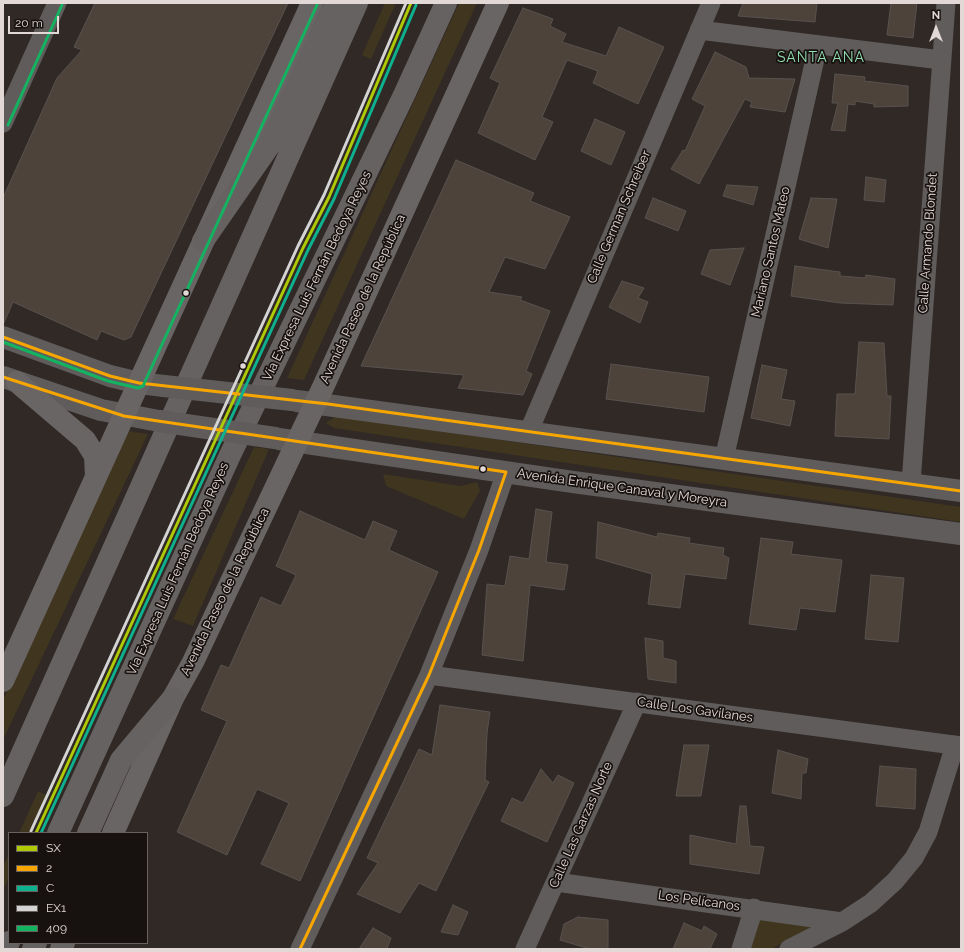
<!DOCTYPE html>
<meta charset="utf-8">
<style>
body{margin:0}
#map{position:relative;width:964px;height:952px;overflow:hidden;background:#302926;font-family:Raleway,sans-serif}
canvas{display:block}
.frame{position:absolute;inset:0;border:4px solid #e2d8d5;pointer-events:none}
.legend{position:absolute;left:8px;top:832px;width:140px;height:112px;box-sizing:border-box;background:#17110f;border:1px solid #68615e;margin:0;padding:5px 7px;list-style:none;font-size:12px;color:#e2d8d5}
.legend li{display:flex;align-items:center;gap:8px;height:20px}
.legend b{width:20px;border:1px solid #68615e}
.north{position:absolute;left:916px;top:8px;width:40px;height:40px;-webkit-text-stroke:3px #17110f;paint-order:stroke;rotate:0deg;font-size:11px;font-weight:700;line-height:16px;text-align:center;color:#e2d8d5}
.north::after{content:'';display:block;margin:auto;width:14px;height:18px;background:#e2d8d5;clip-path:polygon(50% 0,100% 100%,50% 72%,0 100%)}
.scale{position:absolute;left:8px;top:16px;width:51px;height:18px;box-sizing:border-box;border:2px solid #e2d8d5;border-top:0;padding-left:5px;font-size:12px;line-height:14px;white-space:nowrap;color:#e2d8d5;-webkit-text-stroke:3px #17110f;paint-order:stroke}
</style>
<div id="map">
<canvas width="964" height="952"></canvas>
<div class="frame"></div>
<ul class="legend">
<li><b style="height:5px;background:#aeca04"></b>SX</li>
<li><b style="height:5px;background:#f7a600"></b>2</li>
<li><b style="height:5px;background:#0db18e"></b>C</li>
<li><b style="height:5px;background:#d4d4d4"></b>EX1</li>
<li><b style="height:5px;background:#13b361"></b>409</li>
</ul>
<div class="north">N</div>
<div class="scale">20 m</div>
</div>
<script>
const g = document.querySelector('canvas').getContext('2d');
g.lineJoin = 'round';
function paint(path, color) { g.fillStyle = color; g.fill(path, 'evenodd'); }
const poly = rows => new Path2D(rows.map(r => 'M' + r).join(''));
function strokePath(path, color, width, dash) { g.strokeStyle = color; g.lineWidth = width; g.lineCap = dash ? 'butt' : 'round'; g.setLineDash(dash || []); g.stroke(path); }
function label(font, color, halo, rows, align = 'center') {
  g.font = font + ' Raleway,sans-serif'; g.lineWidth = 3.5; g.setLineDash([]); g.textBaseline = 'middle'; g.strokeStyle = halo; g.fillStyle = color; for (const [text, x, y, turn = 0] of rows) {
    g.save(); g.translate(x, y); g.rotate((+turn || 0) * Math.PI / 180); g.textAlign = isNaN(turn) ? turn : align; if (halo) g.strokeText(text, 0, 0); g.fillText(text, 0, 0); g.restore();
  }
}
const green = poly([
 [385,3,396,3,371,59,362,55],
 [459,3,477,3,304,380,287,378],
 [336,416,961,507,961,522,334,428,326,423],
 [128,431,148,434,3,740,3,700],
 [254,447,269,449,193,626,173,619],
 [383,474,461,486,477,482,480,491,464,519,386,486],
 [38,791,48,796,30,833,19,833],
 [9,854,9,877,3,890,3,866],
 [756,914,817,924,771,949,748,949]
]);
const building = poly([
 [95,3,288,3,131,337,124,340,101,331,97,340,13,302,3,325,3,198,57,78,82,50,74,47,95,3],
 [743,3,817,3,815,22,738,16,743,3],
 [891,3,917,3,913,38,887,35,891,3],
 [523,8,553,19,550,26,566,34,562,42,606,56,619,27,664,47,638,104,593,83,598,71,567,60,542,117,553,122,535,160,478,133,500,83,490,78,523,8],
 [715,52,746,67,749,78,795,79,785,112,750,107,752,102,745,99,699,184,671,169,683,150,685,151,705,106,692,99,715,52],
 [835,74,865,77,864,81,908,86,908,106,874,107,874,104,855,101,855,105,848,104,845,131,831,130,838,103,832,103,835,74],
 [595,119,625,132,611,165,581,151,595,119],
 [456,160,534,193,530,201,570,217,545,269,505,257,489,292,522,297,520,300,550,311,526,371,532,374,523,395,458,388,464,375,361,366,456,160],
 [866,177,886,180,884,202,864,200,866,177],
 [727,185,758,187,753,205,723,196,727,185],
 [653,198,686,211,678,231,645,218,653,198],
 [811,198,837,199,828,248,799,239,811,198],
 [744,248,730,285,701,274,710,250,744,248],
 [795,266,840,272,840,276,865,278,866,275,895,279,893,305,840,303,791,296,795,266],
 [622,281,644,288,638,298,648,302,640,323,609,307,622,281],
 [859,342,884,343,887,396,891,396,889,439,835,436,837,394,855,394,859,342],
 [611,364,709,377,704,412,606,399,611,364],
 [762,365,787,370,781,399,795,401,790,426,751,418,762,365],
 [536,509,552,512,546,562,568,565,564,590,530,585,523,661,482,655,487,584,505,586,510,556,529,559,536,509],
 [300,511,365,540,373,521,397,531,389,550,438,572,300,881,261,864,289,803,257,789,227,855,177,832,227,721,201,710,221,665,229,668,261,597,281,606,296,575,276,566,300,511],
 [598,522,657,537,658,533,690,538,689,543,724,548,723,555,729,558,726,579,685,574,680,608,648,604,652,574,596,558,598,522],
 [761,538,793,542,791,554,842,560,835,612,800,608,796,630,749,624,761,538],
 [871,575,904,578,898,642,865,639,871,575],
 [645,638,663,641,663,658,676,661,676,683,648,679,645,638],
 [440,705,490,712,487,733,485,780,489,782,436,891,419,883,400,913,357,894,378,863,367,858,419,749,432,755,440,705],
 [684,745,709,745,701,796,676,796,684,745],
 [778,750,808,759,806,773,802,773,801,799,772,793,778,750],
 [880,766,916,769,915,809,876,806,880,766],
 [541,769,553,783,558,775,574,783,547,842,501,821,512,798,523,803,541,769],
 [740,806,746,806,750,846,764,847,759,874,690,864,690,835,736,844,740,806],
 [453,905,468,912,458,935,441,932,453,905],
 [578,917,608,920,608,949,590,949,560,940,564,924,578,917],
 [684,923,702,931,704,926,717,934,710,949,673,949,684,923],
 [373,928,391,938,387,949,359,949,373,928]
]);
const minor = poly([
 [699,30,941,60],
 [3,123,57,3],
 [529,431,711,3],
 [724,459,818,46],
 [911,483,946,3],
 [429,675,961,746],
 [556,882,842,922],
 [300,949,429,675,479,550,506,472],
 [525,949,637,702],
 [741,949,754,908],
 [789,949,842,922,871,903,895,881,914,858,928,832,955,745]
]);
const tertiary = poly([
 [3,337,110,376,139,383,164,386],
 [3,377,101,410,159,421],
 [297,401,961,491],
 [279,439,573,482,961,534]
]);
const primary = poly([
 [17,382,85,440,95,456,96,476],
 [3,681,312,3],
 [113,833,173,698,193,662,324,385,498,3],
 [61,949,64,943]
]);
const motorway = poly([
 [203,241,269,146,336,3],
 [3,796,357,3],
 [58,833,231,453,404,95,446,3],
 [88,833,121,760,173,698],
 [6,949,9,942],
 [33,949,36,943]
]);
const tertiaryBridge = poly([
 [164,386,292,400],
 [159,421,275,438]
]);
const bus1 = poly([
 [36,833,303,248,329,197,411,3]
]);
const bus2 = poly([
 [3,337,110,376,139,383,328,404,961,491],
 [3,377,124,416,506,472,479,550,429,675,300,949]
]);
const bus3 = poly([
 [41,833,308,250,334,199,416,5]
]);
const bus4 = poly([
 [31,831,298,246,324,195,406,3]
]);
const bus5 = poly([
 [8,125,62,5],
 [3,342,108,381,138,388,143,386,317,5]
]);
const markers = [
 [186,293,3.5,"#e2d8d5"],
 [243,366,3.5,"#e2d8d5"],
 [483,469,3.5,"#e2d8d5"]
];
const streetNames = [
 ["Calle German Schreiber",619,217,-67],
 ["Calle Armando Blondet",928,243,-86],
 ["Mariano Santos Mateo",771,252,-77],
 ["Vía Expresa Luis Fernán Bedoya Reyes",317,276,-64],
 ["Avenida Paseo de la República",363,299,-65],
 ["Avenida Enrique Canaval y Moreyra",622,488,8],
 ["Vía Expresa Luis Fernán Bedoya Reyes",178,569,-66],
 ["Avenida Paseo de la República",225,592,-64],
 ["Calle Los Gavilanes",695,710,8],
 ["Calle Las Garzas Norte",581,825,-66],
 ["Los Pelícanos",699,901,8]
];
const neighbourhoodNames = [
 ["SANTA ANA",821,58]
];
paint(green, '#40351f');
paint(building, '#4d433b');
strokePath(building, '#58524f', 1);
strokePath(minor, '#5f5c5b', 19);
strokePath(tertiary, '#5f5c5b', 22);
strokePath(primary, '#6a6565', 22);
strokePath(motorway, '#676262', 22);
strokePath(tertiaryBridge, '#5f5c5b', 22);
strokePath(bus1, '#aeca04', 3);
strokePath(bus2, '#f7a600', 3);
strokePath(bus3, '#0db18e', 3);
strokePath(bus4, '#d4d4d4', 3);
strokePath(bus5, '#13b361', 3);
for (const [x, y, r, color] of markers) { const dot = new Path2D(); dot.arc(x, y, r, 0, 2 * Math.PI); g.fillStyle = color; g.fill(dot); strokePath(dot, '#17110f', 1.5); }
label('13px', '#e2d8d5', '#17110f', streetNames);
g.letterSpacing = '1px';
label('14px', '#91deb0', '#17110f', neighbourhoodNames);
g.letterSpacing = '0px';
</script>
